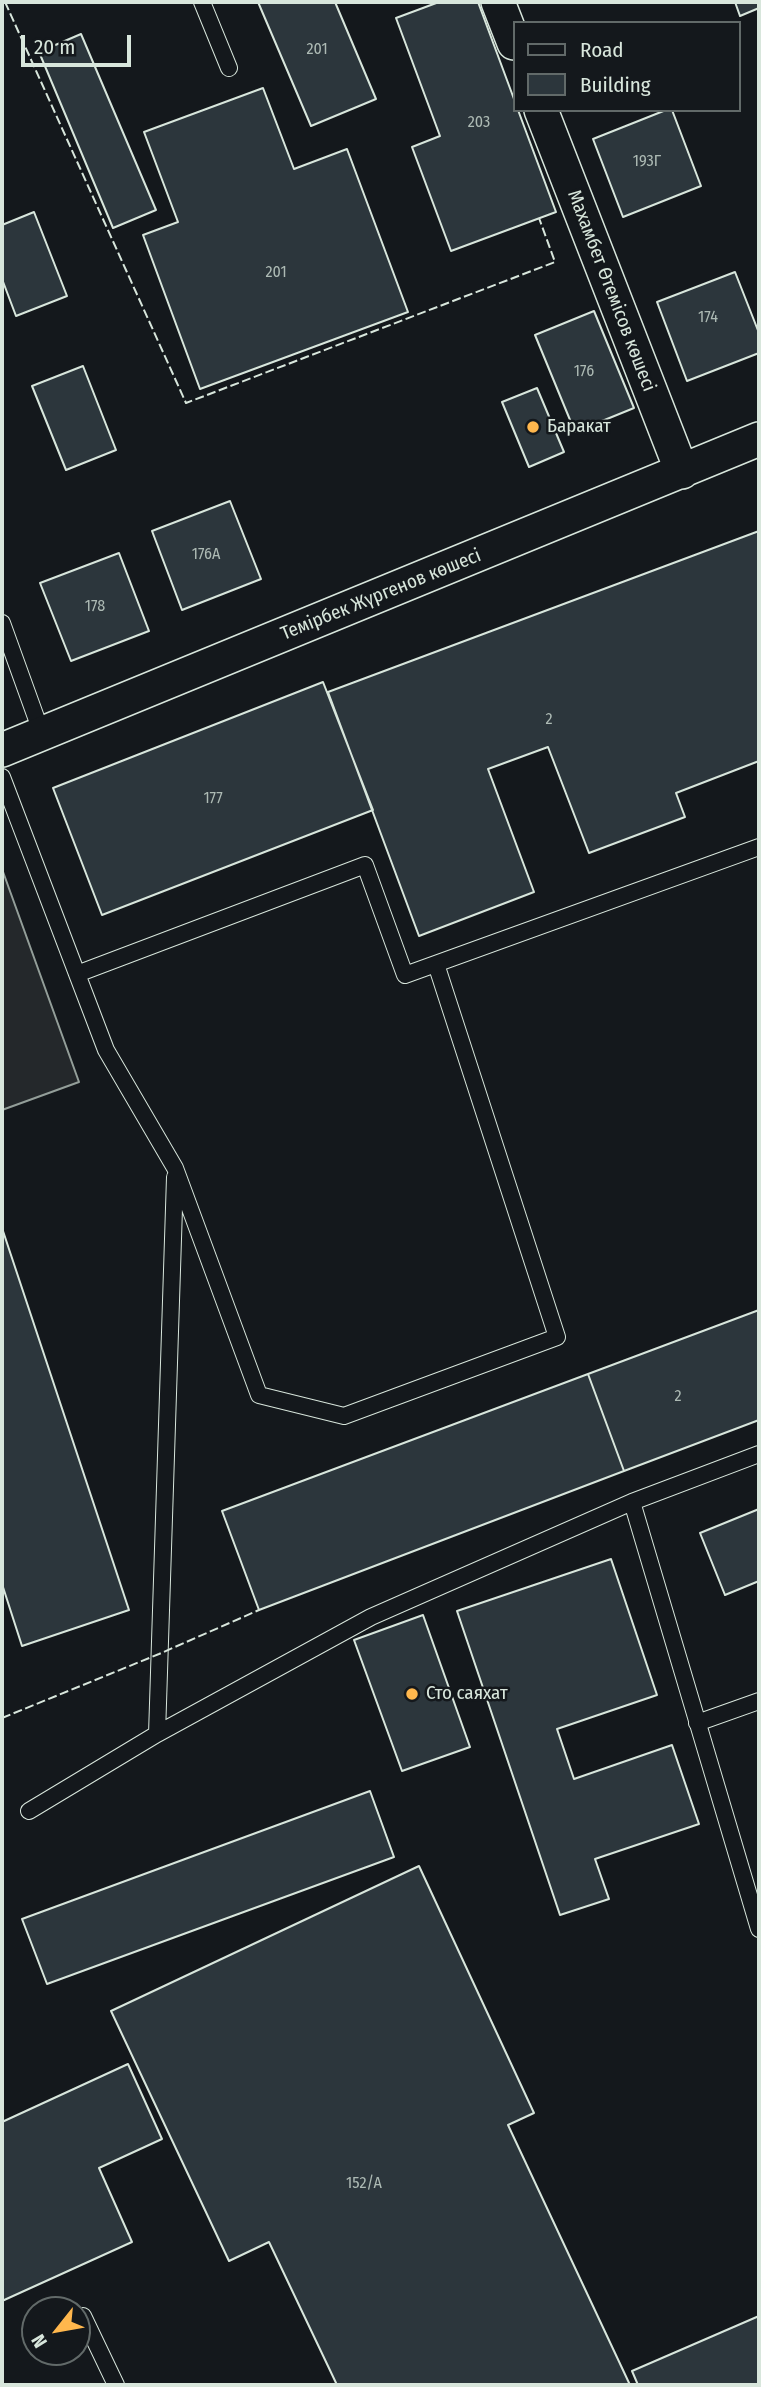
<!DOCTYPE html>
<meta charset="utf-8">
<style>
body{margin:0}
#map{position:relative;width:761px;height:2387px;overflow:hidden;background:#14181c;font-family:"Fira Sans Condensed",sans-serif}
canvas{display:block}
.frame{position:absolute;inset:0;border:4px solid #d8e6dc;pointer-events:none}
.legend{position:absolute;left:513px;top:21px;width:228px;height:91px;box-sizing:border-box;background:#14181c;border:2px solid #626a69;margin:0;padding:9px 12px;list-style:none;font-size:21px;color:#d8e6dc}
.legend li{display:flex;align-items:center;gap:14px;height:35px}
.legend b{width:35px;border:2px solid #626a69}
.north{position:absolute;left:21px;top:2296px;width:70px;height:70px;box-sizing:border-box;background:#14181c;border:2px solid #626a69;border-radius:50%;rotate:239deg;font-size:19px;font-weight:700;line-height:28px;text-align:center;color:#d8e6dc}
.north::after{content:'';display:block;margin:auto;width:24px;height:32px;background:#ffb74d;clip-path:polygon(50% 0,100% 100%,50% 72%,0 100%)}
.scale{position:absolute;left:21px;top:35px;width:110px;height:32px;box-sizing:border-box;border:4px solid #d8e6dc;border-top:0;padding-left:9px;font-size:21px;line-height:24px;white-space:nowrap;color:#d8e6dc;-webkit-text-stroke:5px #14181c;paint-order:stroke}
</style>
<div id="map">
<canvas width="761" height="2387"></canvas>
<div class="frame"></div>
<ul class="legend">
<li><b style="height:9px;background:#14181c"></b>Road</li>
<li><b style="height:19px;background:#2c363c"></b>Building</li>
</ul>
<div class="north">N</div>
<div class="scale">20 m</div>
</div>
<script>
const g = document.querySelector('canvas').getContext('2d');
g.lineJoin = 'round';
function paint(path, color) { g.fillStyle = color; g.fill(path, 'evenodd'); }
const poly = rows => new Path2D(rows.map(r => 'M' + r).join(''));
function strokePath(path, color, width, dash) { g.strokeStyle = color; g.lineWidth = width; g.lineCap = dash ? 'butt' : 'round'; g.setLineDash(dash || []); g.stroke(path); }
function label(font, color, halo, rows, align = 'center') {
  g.font = font + ' "Fira Sans Condensed",sans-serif'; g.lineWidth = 5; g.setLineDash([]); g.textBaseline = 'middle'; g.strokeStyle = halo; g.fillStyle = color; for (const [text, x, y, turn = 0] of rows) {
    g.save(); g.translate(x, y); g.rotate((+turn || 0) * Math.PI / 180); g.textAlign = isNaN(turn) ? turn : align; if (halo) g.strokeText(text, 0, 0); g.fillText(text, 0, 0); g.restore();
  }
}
const parking = poly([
 [2,869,79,1082,2,1110,2,869]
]);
const building = poly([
 [258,2,335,2,376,99,311,126,258,2],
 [439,2,478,2,514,99,514,110,518,110,556,212,451,251,412,147,440,136,396,18,439,2],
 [735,2,759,2,759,8,740,16,735,2],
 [81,34,156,210,113,228,39,52,81,34],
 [263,88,294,169,347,149,408,312,200,389,143,235,178,222,144,132,263,88],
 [666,110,672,110,701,186,623,217,593,139,666,110],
 [34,212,67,296,16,316,2,279,2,225,34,212],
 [735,272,759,333,759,353,687,381,657,302,735,272],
 [594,311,634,408,575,432,535,335,594,311],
 [83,366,116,450,66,470,32,386,83,366],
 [537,388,564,452,529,467,502,402,537,388],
 [230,501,261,579,182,610,152,531,230,501],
 [759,531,759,761,676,793,685,817,589,853,548,747,488,769,534,892,419,936,328,692,759,531],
 [119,553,149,631,71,661,40,583,119,553],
 [323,682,373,810,102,915,53,788,323,682],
 [2,1228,129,1610,22,1646,2,1584,2,1228],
 [759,1310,759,1420,624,1471,588,1374,759,1310],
 [588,1374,624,1471,259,1610,222,1511,588,1374],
 [759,1509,759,1581,725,1595,700,1533,759,1509],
 [611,1559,657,1695,557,1729,574,1779,672,1745,699,1824,595,1859,609,1899,560,1915,457,1611,611,1559],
 [423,1615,470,1747,402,1771,354,1640,423,1615],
 [370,1791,394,1857,47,1984,22,1919,370,1791],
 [419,1866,534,2113,508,2125,630,2385,337,2385,269,2242,229,2261,111,2011,419,1866],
 [128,2064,162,2139,99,2168,132,2242,2,2301,2,2122,128,2064],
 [759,2316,759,2385,638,2385,632,2371,759,2316]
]);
const lane = poly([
 [202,2,229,68],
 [2,623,42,734],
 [2,777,106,1050,175,1168,259,1395,344,1416,557,1337,436,964],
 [77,974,365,865,405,975,759,847],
 [632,1502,759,1929],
 [697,1723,759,1701],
 [157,1734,175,1177],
 [29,1811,157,1734,371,1617,632,1502,759,1454],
 [83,2316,116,2385]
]);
const street = poly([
 [498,2,514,43],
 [541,110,682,472],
 [2,750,759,439]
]);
const fence = poly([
 [5,2,186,403,555,262,539,218],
 [2,706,2,708],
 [2,1718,159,1654,259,1610]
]);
const markers = [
 [533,427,7,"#ffb74d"],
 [412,1694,7,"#ffb74d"]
];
const numberNames = [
 ["201",317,50],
 ["203",479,123],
 ["193Г",647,162],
 ["201",276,273],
 ["174",708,318],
 ["176",584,372],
 ["176А",206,555],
 ["178",95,607],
 ["2",549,720],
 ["177",213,799],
 ["2",678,1397],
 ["152/А",364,2184]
];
const streetNames = [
 ["Махамбет Өтемісов көшесі",611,291,69],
 ["Темірбек Жүргенов көшесі",381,595,-22]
];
const poiNames = [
 ["Баракат",547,427],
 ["Сто саяхат",426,1694]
];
paint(parking, '#24282b');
strokePath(parking, '#939e99', 2);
paint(building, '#2c363c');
strokePath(building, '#d8e6dc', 2);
strokePath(lane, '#d8e6dc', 18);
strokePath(street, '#d8e6dc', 36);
strokePath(lane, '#14181c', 16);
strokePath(street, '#14181c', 33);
strokePath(fence, '#d8e6dc', 2, [9, 3.5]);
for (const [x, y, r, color] of markers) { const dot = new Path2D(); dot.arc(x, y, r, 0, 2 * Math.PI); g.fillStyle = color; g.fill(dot); strokePath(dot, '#14181c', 2.5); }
label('16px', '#adbab4', null, numberNames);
label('19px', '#d8e6dc', '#14181c', streetNames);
label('19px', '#d8e6dc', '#14181c', poiNames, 'left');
</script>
